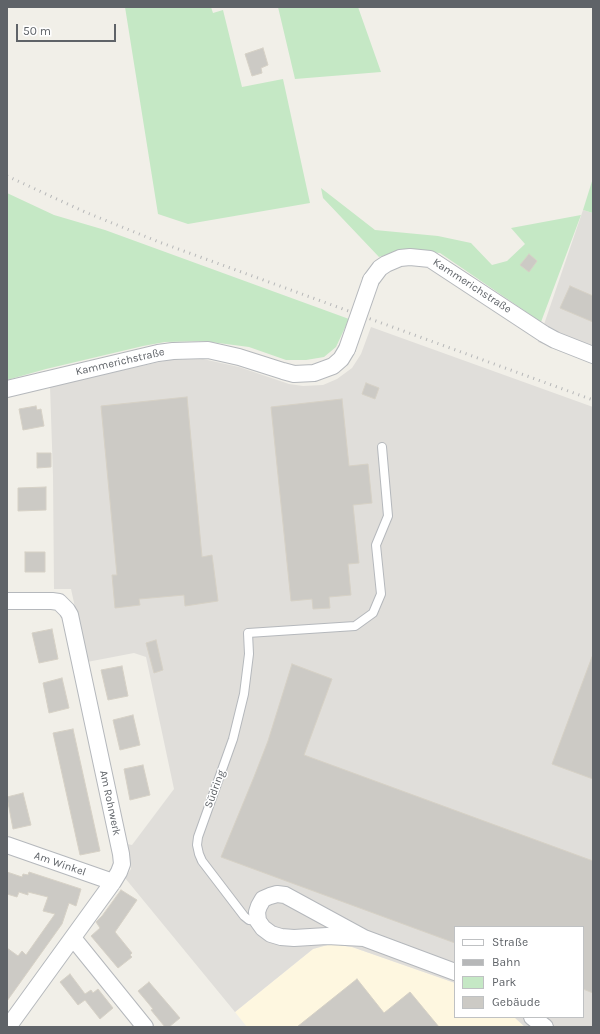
<!DOCTYPE html>
<meta charset="utf-8">
<style>
body{margin:0}
#map{position:relative;width:600px;height:1034px;overflow:hidden;background:#f1efe8;font-family:Karla,sans-serif}
canvas{display:block}
.frame{position:absolute;inset:0;border:8px solid #5f6368;pointer-events:none}
.legend{position:absolute;left:454px;top:926px;width:130px;height:92px;box-sizing:border-box;background:#fff;border:1px solid #bfc1c3;margin:0;padding:5px 7px;list-style:none;font-size:12px;color:#5f6368}
.legend li{display:flex;align-items:center;gap:8px;height:20px}
.legend b{width:20px;border:1px solid #bfc1c3}
.scale{position:absolute;left:16px;top:24px;width:100px;height:18px;box-sizing:border-box;border:2px solid #5f6368;border-top:0;padding-left:5px;font-size:12px;line-height:14px;white-space:nowrap;color:#5f6368;-webkit-text-stroke:3px #fff;paint-order:stroke}
</style>
<div id="map">
<canvas width="600" height="1034"></canvas>
<div class="frame"></div>
<ul class="legend">
<li><b style="height:5px;background:#fff"></b>Straße</li>
<li><b style="height:5px;background:#b6b7b8"></b>Bahn</li>
<li><b style="height:11px;background:#c5e8c5"></b>Park</li>
<li><b style="height:11px;background:#cccac5"></b>Gebäude</li>
</ul>
<div class="scale">50 m</div>
</div>
<script>
const g = document.querySelector('canvas').getContext('2d');
g.lineJoin = 'round';
function paint(path, color) { g.fillStyle = color; g.fill(path, 'evenodd'); }
const poly = rows => new Path2D(rows.map(r => 'M' + r).join(''));
function strokePath(path, color, width, dash) { g.strokeStyle = color; g.lineWidth = width; g.lineCap = dash ? 'butt' : 'round'; g.setLineDash(dash || []); g.stroke(path); }
function label(font, color, halo, rows, align = 'center') {
  g.font = font + ' Karla,sans-serif'; g.lineWidth = 3; g.setLineDash([]); g.textBaseline = 'middle'; g.strokeStyle = halo; g.fillStyle = color; for (const [text, x, y, turn = 0] of rows) {
    g.save(); g.translate(x, y); g.rotate((+turn || 0) * Math.PI / 180); g.textAlign = isNaN(turn) ? turn : align; if (halo) g.strokeText(text, 0, 0); g.fillText(text, 0, 0); g.restore();
  }
}
const commercial = poly([
 [331,944,352,947,455,983,455,1017,514,1017,525,1027,247,1027,235,1012,313,949]
]);
const industrial = poly([
 [583,210,593,213,593,362,538,342],
 [371,327,593,407,593,1027,525,1027,514,1017,583,1017,583,927,455,927,455,983,352,947,331,944,313,949,235,1012,125,878,131,869,127,844,132,845,174,789,146,657,134,653,87,662,71,589,54,589,53,476,50,386,169,360,203,359,239,367,289,384,303,386,323,385,337,379,352,368,361,354]
]);
const green = poly([
 [125,7,211,7,213,13,223,10,242,87,283,79,310,203,188,224,158,214],
 [278,7,358,7,381,72,295,79],
 [593,178,593,213,583,210],
 [321,188,375,230,438,236,471,243,492,265,507,261,525,244,511,228,581,215,541,322,440,253,401,250,379,257,323,198],
 [7,193,54,215,105,230,349,319,336,347,324,357,306,360,286,360,249,347,203,341,165,342,143,346,46,369,7,380]
]);
const building = poly([
 [263,48,268,65,261,68,262,73,252,76,245,54,263,48],
 [529,254,537,261,529,272,520,265,529,254],
 [570,286,593,296,593,322,560,308,570,286],
 [366,383,379,388,375,399,362,394,366,383],
 [187,397,202,557,212,555,218,601,185,606,184,595,139,599,140,605,115,608,112,575,117,575,101,406,187,397],
 [342,399,349,466,368,464,372,503,353,505,359,563,348,564,351,595,329,597,330,608,313,609,312,599,291,601,271,407,342,399],
 [36,406,37,410,41,409,44,426,23,430,19,409,36,406],
 [37,453,51,453,51,467,37,468,37,453],
 [46,487,46,510,18,511,18,488,46,487],
 [25,552,45,552,45,572,25,572,25,552],
 [52,629,58,659,39,663,32,633,52,629],
 [156,640,163,670,154,673,146,643,156,640],
 [592,657,593,657,593,779,552,764,592,657],
 [292,664,332,679,304,755,593,861,593,993,583,989,583,927,455,927,455,943,221,857,254,777,268,741,292,664],
 [122,666,128,696,108,700,101,670,122,666],
 [62,678,69,708,49,713,43,683,62,678],
 [133,715,140,745,120,750,113,720,133,715],
 [73,729,100,851,80,855,53,733,73,729],
 [143,765,150,795,130,800,124,769,143,765],
 [23,793,31,825,13,829,7,797,23,793],
 [7,872,22,877,23,874,28,875,29,872,81,889,76,906,69,903,62,924,7,1001,7,948,18,956,22,951,26,955,55,914,43,911,48,897,28,892,28,895,19,892,17,897,7,894,7,872],
 [121,890,137,900,115,932,132,953,130,955,132,957,118,968,91,936,100,928,96,922,102,916,121,890],
 [70,974,85,994,91,990,93,993,98,989,113,1008,100,1019,85,1000,78,1005,60,982,70,974],
 [357,979,384,1013,410,992,439,1027,297,1027,357,979],
 [149,982,180,1018,169,1027,165,1027,151,1010,153,1009,138,991,149,982]
]);
const lane = poly([
 [258,921,249,920,244,916,202,861,199,854,197,845,198,837,233,739,244,694,249,654,248,633,355,626,373,613,381,594,376,545,388,516,382,447]
]);
const street = poly([
 [371,280,380,268,386,264,400,258,410,257,430,259,544,334,555,340,593,355],
 [7,389,158,353,173,351,208,350,239,357,283,371,294,374,314,373,333,366,341,359,347,349],
 [7,601,52,601,59,602,67,610,70,615,121,854,122,864,119,872,113,882,8,1027],
 [7,845,113,882],
 [73,938,145,1027],
 [364,938,327,936,294,938,281,937,271,934,263,928,258,921,257,912,259,906,263,899,270,896,277,894,285,895,364,938,455,972],
 [532,1017,545,1027]
]);
const rail = poly([
 [7,176,85,212,159,242,593,400]
]);
const streetBridge = poly([
 [347,349,371,280]
]);
const streetNames = [
 ["Kammerichstraße",472,286,33],
 ["Kammerichstraße",120,362,-13],
 ["Südring",215,789,-70],
 ["Am Rohrwerk",110,803,78],
 ["Am Winkel",60,864,19]
];
paint(commercial, '#fef7e0');
paint(industrial, '#e0deda');
paint(green, '#c5e8c5');
paint(building, '#cccac5');
strokePath(building, '#d6d1c6', 1);
strokePath(lane, '#b5b8bc', 10);
strokePath(street, '#b5b8bc', 18);
strokePath(lane, '#fff', 8);
strokePath(street, '#fff', 16);
strokePath(rail, '#b6b7b8', 3, [1, 5]);
strokePath(streetBridge, '#b5b8bc', 18, []);
strokePath(streetBridge, '#fff', 16);
label('11px', '#5f6368', '#fff', streetNames);
</script>
